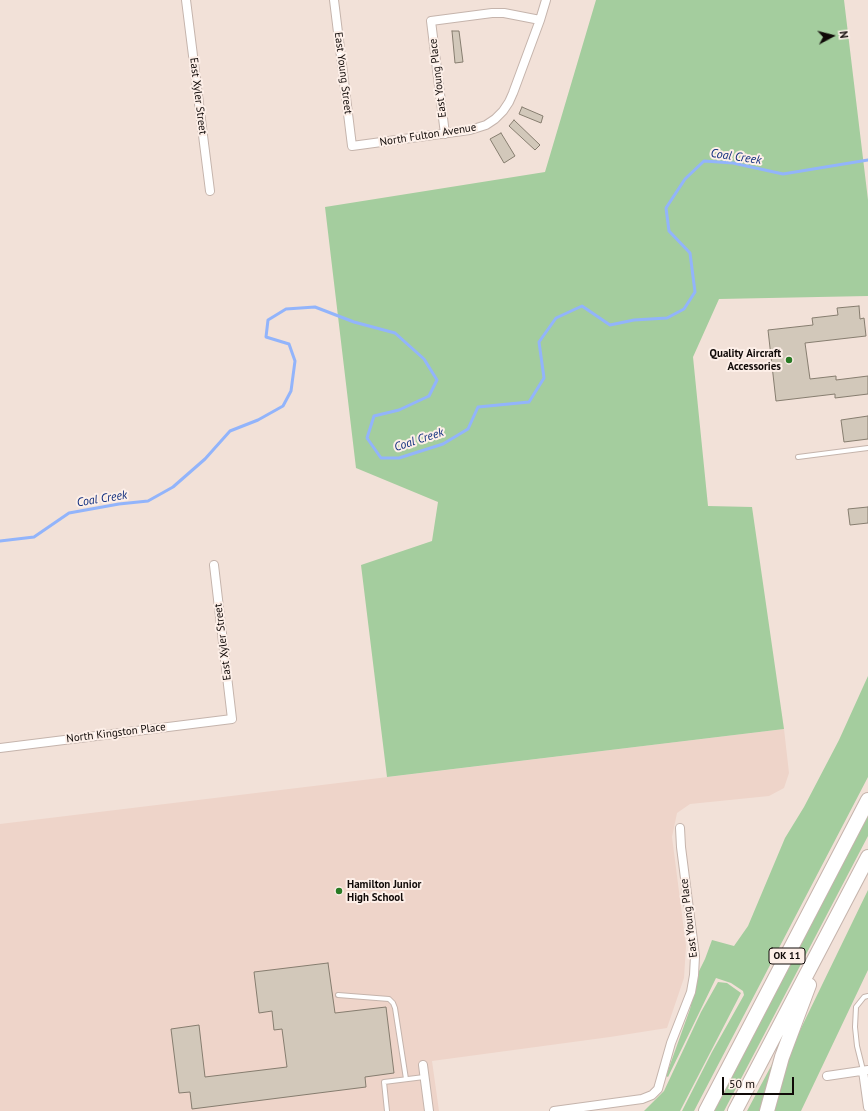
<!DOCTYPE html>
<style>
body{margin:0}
#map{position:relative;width:868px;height:1111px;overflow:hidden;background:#f2e1d8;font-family:"PT Sans",sans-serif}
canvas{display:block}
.north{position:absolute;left:812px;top:16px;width:40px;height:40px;-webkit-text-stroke:3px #fdefe8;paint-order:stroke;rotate:83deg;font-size:11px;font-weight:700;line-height:16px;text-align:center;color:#100a08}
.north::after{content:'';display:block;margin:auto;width:14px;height:18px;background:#100a08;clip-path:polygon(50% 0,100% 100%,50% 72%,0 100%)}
.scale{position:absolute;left:722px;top:1077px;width:72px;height:18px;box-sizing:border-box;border:2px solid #100a08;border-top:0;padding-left:5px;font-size:12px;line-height:14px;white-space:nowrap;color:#100a08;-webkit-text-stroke:3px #fdefe8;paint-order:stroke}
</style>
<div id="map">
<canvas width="868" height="1111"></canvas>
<div class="north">N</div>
<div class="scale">50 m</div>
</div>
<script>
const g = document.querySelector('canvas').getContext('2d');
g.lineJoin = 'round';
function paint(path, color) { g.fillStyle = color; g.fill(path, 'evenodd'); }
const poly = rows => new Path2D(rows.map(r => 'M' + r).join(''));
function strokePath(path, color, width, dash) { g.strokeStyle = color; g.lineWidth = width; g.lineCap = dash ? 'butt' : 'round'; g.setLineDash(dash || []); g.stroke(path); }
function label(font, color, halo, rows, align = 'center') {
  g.font = font + ' "PT Sans",sans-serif'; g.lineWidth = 4; g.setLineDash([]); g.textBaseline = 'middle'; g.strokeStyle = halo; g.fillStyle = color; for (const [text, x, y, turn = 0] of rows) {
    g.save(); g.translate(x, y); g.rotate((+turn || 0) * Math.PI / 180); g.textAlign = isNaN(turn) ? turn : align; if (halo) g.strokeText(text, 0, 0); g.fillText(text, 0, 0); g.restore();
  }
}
const built = poly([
 [784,729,789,773,784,788,769,796,690,804,677,813,672,837,686,946,684,978,667,1028,610,1037,432,1061,439,1111,0,1111,0,824]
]);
const green = poly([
 [596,0,844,0,868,200,868,296,719,299,693,357,708,506,752,507,784,729,387,777,361,565,432,541,438,502,356,468,325,207,545,172],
 [868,676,868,777,694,1111,682,1111,712,1052,744,995,743,991,731,983,716,978,668,1077,666,1076,690,1009,699,971,705,959,712,940,734,946,748,926,785,838,804,807,839,740],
 [868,814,868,836,755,1052,724,1111,713,1111],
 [868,890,868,970,801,1111,773,1111,790,1051],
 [718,982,727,983,741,993,680,1111,644,1111,664,1091,701,1012],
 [777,1055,762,1111,747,1111]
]);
const stream = poly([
 [0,541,34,537,69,513,119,504,148,501,173,487,205,459,230,431,258,420,283,406,291,391,295,361,289,344,266,337,268,320,286,309,315,307,354,322,395,333,424,359,437,380,429,396,399,410,374,416,367,438,381,458,399,458,443,444,468,429,478,407,529,402,544,378,539,342,556,318,582,306,610,325,634,320,667,318,684,309,695,292,690,253,669,231,666,208,685,179,704,161,733,163,783,174,868,160]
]);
const building = poly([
 [452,31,459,31,463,62,455,63,452,31],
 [522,107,543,116,541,123,519,114,522,107],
 [514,120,540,145,535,150,509,126,514,120],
 [501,133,515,156,504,163,490,139,501,133],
 [859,306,860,319,864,318,866,336,805,343,810,379,836,376,836,380,868,376,868,394,835,398,835,394,776,401,768,330,813,325,812,318,838,315,837,308,859,306],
 [868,416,868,439,844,442,841,420,868,416],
 [868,507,868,523,850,525,848,509,868,507],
 [328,963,335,1013,386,1007,394,1073,365,1077,366,1087,192,1109,190,1092,179,1093,171,1029,199,1025,205,1077,287,1067,282,1029,274,1030,272,1011,259,1013,254,972,328,963]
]);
const service = poly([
 [798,457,868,448],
 [338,995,389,999,393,1003,395,1008,406,1079],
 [863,1070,857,1046,855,1027,856,1007,864,997,868,996],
 [387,1111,384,1082,424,1077]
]);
const minor = poly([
 [186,0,210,191],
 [334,0,352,146,470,130,486,125,495,119,503,111,509,102,513,93,540,20,546,0],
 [445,134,431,21,492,13,504,13,540,20],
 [0,748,232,719,214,565],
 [423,1065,429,1111],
 [863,1071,868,1107],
 [827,1076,868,1070],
 [554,1111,642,1099,652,1095,658,1089,671,1043,691,992,694,975,695,956,681,847,680,828]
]);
const motorway = poly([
 [706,1111,868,800],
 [735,1111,868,857],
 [767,1111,782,1057,809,985]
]);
const markers = [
 [789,360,4,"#287a24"],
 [339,891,4,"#287a24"]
];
const shields = [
 [787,956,36]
];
const shieldNames = [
 ["OK 11",787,956]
];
const streetNames = [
 ["East Young Street",343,73,83],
 ["East Young Place",438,78,-97],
 ["East Xyler Street",198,96,83],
 ["North Fulton Avenue",428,135,-9],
 ["East Xyler Street",223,642,-97],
 ["North Kingston Place",116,733,-7],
 ["East Young Place",689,918,-97]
];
const poiNames = [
 ["Quality Aircraft",781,354],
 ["Accessories",781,367],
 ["Hamilton Junior",347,885,"left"],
 ["High School",347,898,"left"]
];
const waterNames = [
 ["Coal Creek",736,157,8],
 ["Coal Creek",419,440,-18],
 ["Coal Creek",102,499,-9]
];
paint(built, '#eed4c9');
paint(green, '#a4cd9e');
strokePath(stream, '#92b4fb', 3);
paint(building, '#d2c8ba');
strokePath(building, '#867d6f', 1);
strokePath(service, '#c5b4ac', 6);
strokePath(minor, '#c5b4ac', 10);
strokePath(motorway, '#c5b4ac', 16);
strokePath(service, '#fff', 4);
strokePath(minor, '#fff', 8);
strokePath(motorway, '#fff', 14);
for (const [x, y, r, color] of markers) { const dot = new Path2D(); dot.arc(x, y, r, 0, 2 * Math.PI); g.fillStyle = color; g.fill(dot); strokePath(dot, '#fdefe8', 1.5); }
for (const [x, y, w] of shields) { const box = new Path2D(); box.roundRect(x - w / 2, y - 8, w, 16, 3); g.fillStyle = '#fdefe8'; g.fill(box); strokePath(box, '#100a08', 1); }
label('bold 10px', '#100a08', null, shieldNames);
label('11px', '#100a08', '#fdefe8', streetNames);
label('bold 11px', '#100a08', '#fdefe8', poiNames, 'right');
label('italic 12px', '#112f7f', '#fdefe8', waterNames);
</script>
